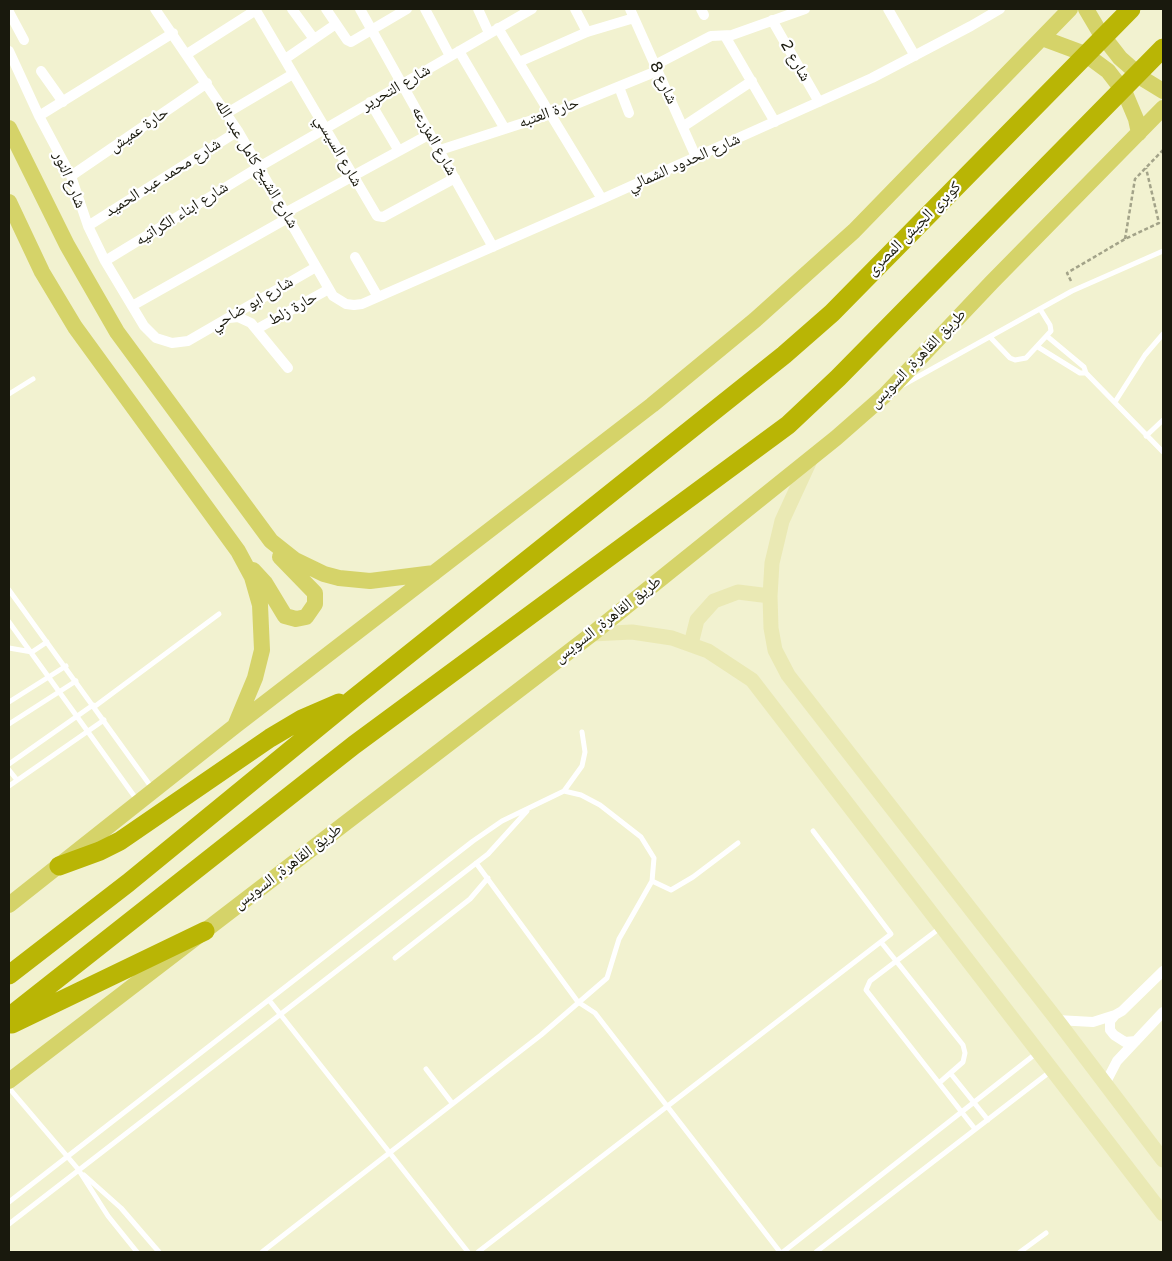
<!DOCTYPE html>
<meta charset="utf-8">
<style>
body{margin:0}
#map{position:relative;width:1172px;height:1261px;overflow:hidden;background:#f2f2d0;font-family:"Varela Round",sans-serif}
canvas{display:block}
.frame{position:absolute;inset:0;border:10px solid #19190d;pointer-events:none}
</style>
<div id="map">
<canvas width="1172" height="1261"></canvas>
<div class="frame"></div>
</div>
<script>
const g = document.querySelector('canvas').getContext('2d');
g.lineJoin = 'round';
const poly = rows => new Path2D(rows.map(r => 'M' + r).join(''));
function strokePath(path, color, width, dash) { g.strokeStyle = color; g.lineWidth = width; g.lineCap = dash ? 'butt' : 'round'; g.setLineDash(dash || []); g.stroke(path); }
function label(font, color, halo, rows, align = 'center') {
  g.font = font + ' "Varela Round","Noto Naskh Arabic",sans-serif'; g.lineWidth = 4.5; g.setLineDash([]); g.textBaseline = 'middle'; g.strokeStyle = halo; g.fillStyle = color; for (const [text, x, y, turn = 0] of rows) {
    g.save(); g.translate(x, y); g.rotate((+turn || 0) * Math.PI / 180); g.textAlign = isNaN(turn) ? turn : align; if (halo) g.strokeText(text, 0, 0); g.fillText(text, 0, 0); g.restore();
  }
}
const path = poly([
 [1125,239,1135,179,1163,150],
 [1071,281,1067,273,1125,239,1159,223,1146,168]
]);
const lane = poly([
 [990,337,1010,358,1015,360,1026,358,1051,331,1050,325,1040,309],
 [1048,337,1084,367,1086,373,1163,452],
 [1038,347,1080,373,1086,373],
 [903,385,1072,291,1163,251],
 [9,394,33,379],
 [1115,402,1145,355,1163,334],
 [1146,436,1163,420],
 [9,590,152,788],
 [9,622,137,800],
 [9,648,32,652,47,642],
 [9,702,66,666],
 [94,707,219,614],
 [9,724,76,681],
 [9,764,93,705],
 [9,770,17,780],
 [9,786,104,720],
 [564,791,582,766,585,752,582,732],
 [476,863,578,1002,595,1013,780,1252],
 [652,881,671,890,693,877,738,843],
 [940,928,870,981,866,990,975,1129],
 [881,942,963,1045,965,1053,963,1062,939,1083],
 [395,958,470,899,488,878],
 [269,1000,468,1252],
 [426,1069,452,1103],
 [951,1074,988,1120],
 [9,1088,78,1169,108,1216,137,1252],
 [84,1175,121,1208,159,1252],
 [9,1202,473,841,502,821,564,791,581,795,600,805,641,837,654,858,652,881,619,939,607,978,541,1035,262,1252],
 [9,1224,488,854,527,811],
 [478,1252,891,934,813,831],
 [783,1252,1038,1052],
 [816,1252,1051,1071],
 [1020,1252,1046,1233]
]);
const street = poly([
 [155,9,238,131,333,296,346,304,354,305,362,304,602,199,872,78,971,26,1000,9],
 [255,9,377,216,383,217,455,178],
 [292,9,314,39],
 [326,9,347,40,351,42,407,9],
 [360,9,493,247],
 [425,9,450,56],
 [478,9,489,33],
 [575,9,587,32],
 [630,9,696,157],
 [701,9,704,15],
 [888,9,915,56],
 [9,12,24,40],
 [772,20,819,102],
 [498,28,602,199],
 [725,36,775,122],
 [9,51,39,116,71,176,88,226,105,261,144,326,156,338,172,343,188,341,316,267],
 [459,51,505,129],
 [187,54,256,10],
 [285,59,336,24],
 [519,62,587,32,634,18],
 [655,65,711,36,732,35,805,9],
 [41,71,63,102],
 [619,87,629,113],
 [370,102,399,151],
 [227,113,293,74],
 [39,116,173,33],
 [684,126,752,81],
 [440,150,554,113,657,71],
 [71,176,207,83],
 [285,213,430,134],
 [88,226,238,131],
 [355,257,378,297],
 [105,261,259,167,532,9],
 [132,306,288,218],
 [229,318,238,317,251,323,288,368],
 [257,329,329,289],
 [1115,1015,1110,1021,1110,1030,1114,1035,1125,1042,1136,1041],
 [1057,1020,1093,1022,1115,1015,1122,1011,1163,971],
 [1105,1084,1117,1061,1163,1012]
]);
const secondary = poly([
 [811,458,782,521,772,563,770,596,771,628,775,650,788,675,1057,1020,1163,1160],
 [592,634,632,632,672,638,708,651,752,680,1163,1214],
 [691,644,697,620,714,601,738,592,770,596]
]);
const primary = poly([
 [1086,9,1099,31,1120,58,1145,80,1163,91],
 [1042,38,1085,54,1108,71,1125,93,1136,119,1139,133],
 [9,128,67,245,117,332,271,541,295,560,324,574,339,578,370,581,434,573],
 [9,202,42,272,75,327,238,551,252,577,260,605,262,650,255,678,235,726],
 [253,570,265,583,285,616,296,619,306,617,315,604,315,593,280,557],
 [9,905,235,726,652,405,755,320,854,231,1070,9],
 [9,1081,592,634,836,438,885,395,992,282,1163,108]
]);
const highway = poly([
 [59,866,100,851,120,841,270,738,302,719,339,703],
 [9,975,128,883,354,698,784,355,832,313,1131,9],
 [9,1017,354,745,788,425,838,378,1163,48],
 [12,1024,205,931]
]);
const streetNames = [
 ["شارع 2",795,61,60],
 ["شارع 8",663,83,65],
 ["شارع التحرير",396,88,-30],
 ["حارة العتبه",549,113,-20],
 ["حارة عميش",139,130,-34],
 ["شارع المزرعه",434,141,61],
 ["شارع السيسي",338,151,60],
 ["شارع الحدود الشمالي",684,163,-24],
 ["شارع الشيخ كامل عبد الله",256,164,59],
 ["شارع محمد عبد الحميد",163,178,-32],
 ["شارع النور",69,180,67],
 ["شارع ابناء الكراتيه",182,214,-32],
 ["كوبرى الجيش المصرى",914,229,-45],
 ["شارع ابو ضاحي",252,304,-30],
 ["حارة زلط",293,309,-29],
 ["طريق القاهرة, السويس",918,359,-46],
 ["طريق القاهرة, السويس",608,620,-38],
 ["طريق القاهرة, السويس",288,867,-37]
];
strokePath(path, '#a3a389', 2.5, [4, 2.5]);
strokePath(lane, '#fff', 5);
strokePath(street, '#fff', 10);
strokePath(secondary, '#eae9b4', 15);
strokePath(primary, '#d5d369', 16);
strokePath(highway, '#b9b505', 19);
label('16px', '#19190d', '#fff', streetNames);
</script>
